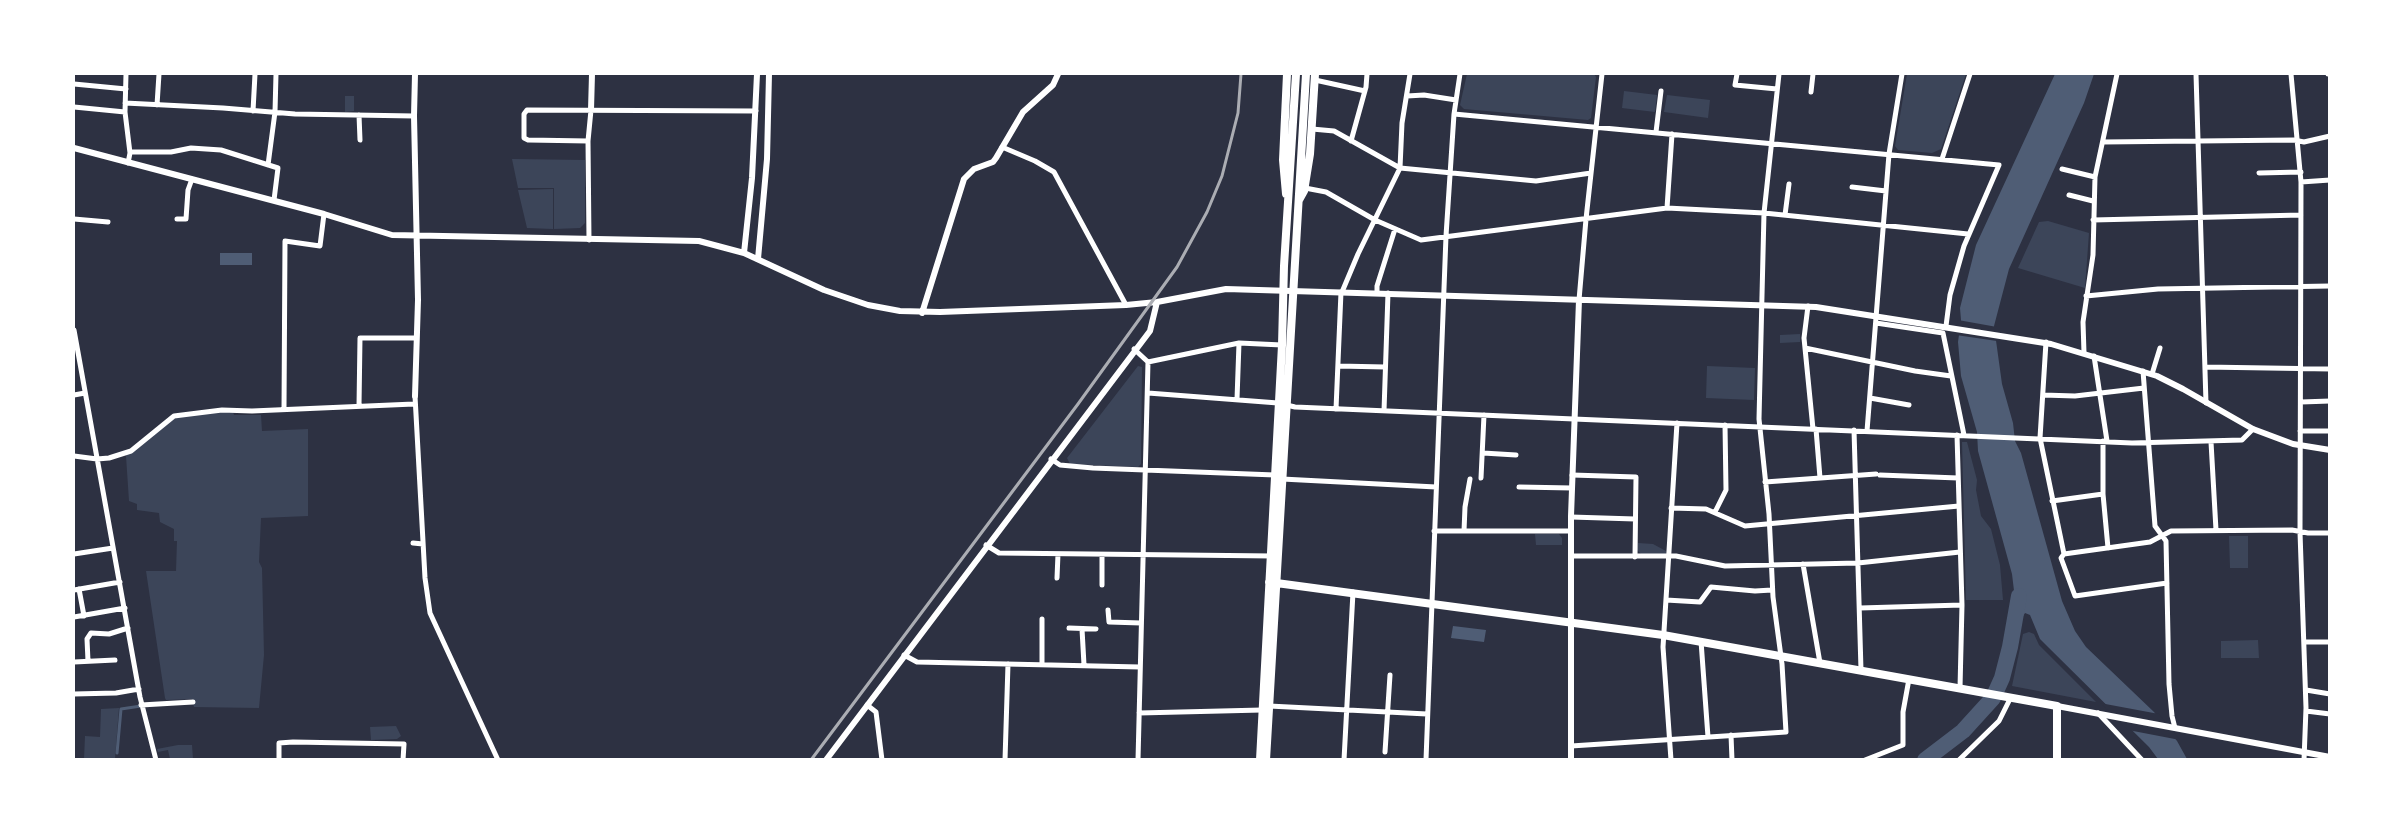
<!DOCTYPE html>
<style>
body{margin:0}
#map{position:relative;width:2403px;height:833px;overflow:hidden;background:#2d3142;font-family:Poppins,sans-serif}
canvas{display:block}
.frame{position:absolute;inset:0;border:75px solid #fff;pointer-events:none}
</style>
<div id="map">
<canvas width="2403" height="833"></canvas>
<div class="frame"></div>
</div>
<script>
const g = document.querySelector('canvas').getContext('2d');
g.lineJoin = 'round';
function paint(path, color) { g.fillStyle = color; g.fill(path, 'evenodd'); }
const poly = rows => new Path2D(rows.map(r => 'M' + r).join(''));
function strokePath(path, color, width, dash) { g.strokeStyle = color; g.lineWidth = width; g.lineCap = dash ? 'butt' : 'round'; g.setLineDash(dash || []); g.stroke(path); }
const green = poly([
 [1467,74,1594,74,1596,77,1591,118,1588,120,1464,109,1460,105],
 [1907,74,1966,74,1941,149,1932,153,1898,150,1895,146],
 [1624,91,1657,95,1655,112,1622,108],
 [1667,95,1710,100,1708,118,1664,112],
 [345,96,354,96,354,111,345,112],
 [512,159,585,160,585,223,580,228,554,229,554,188,518,188],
 [553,189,553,229,527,228,518,190],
 [2048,221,2089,233,2085,288,2018,268,2039,222],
 [1800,334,1800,342,1780,343,1780,335],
 [1138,366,1142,367,1141,464,1138,467,1070,464,1067,458],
 [1707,366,1755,368,1754,400,1706,398],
 [221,412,233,412,234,415,261,415,262,431,308,429,308,516,261,518,259,562,262,568,264,655,259,708,194,707,192,699,166,700,165,698,146,571,176,571,177,541,174,541,174,529,160,522,159,513,137,510,137,504,129,501,126,456,128,453,174,417],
 [1962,442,1967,442,1977,480,1976,490,1981,516,1991,529,2000,565,2003,600,1966,600],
 [1535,534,1559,534,1562,538,1562,545,1536,545],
 [2229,536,2248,536,2248,568,2230,568],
 [1638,543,1653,544,1666,551,1666,554,1641,554,1637,550],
 [2029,632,2034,634,2039,645,2096,702,2012,686,2023,634],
 [2258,640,2259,658,2221,658,2221,641],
 [119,708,115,759,84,759,85,736,100,737,101,709],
 [396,726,401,736,397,739,371,740,370,727],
 [178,745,192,745,193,759,170,759,168,750,158,752,157,749]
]);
const water = poly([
 [2055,74,2094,74,2084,103,2009,269,1994,326,2002,384,2013,423,2015,441,2021,453,2062,601,2075,631,2086,647,2154,712,2177,741,2187,759,2158,759,2149,747,2048,647,2040,639,2030,615,2025,613,2022,618,2012,617,2015,599,2012,574,1978,451,1977,432,1961,376,1958,342,1961,320,1960,308,1976,245],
 [220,253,252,253,252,265,220,265],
 [1453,626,1486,630,1484,642,1451,638]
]);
const pier = poly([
 [1958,320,1997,327,1997,341,1956,335],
 [2100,703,2159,714,2180,740,2128,730]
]);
const stream = poly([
 [117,753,121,709,141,706]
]);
const river = poly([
 [1925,760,1963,731,1993,698,2002,678,2010,647,2019,596]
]);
const minor = poly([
 [126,74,125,112,130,153,128,163],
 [1737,74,1735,85,1777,89],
 [2196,74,2206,403],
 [2291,74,2301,182,2300,532,2306,708,2304,760],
 [2328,74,2330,74],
 [1315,80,1365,91],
 [74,84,126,89],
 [1811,92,1813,74],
 [1407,96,1424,95,1456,100],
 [125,103,223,108,295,114,414,116],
 [157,105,159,74],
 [74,107,125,112],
 [253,111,255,74],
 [1454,114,1999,165,1964,246,1950,295,1946,326],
 [359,115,360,140],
 [1312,129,1334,131,1400,168,1536,181,1591,173],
 [1656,132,1661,91],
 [588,141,528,140,524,138,524,114,527,110,756,111],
 [1351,141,1366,87,1367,74],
 [2103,142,2294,140,2304,142,2330,136],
 [1002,147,1035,161,1054,172,1126,305],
 [130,152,171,152,191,148,221,150,278,168,274,200],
 [1942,159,1970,74],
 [268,165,275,112,276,74],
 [2062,169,2095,177],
 [2259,173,2301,172],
 [2301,182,2330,180],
 [1852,187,1886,191],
 [1305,188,1326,192,1375,220,1421,240,1667,208,1764,213,1968,234],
 [2069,195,2093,201],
 [1667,208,1672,134],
 [1785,215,1789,184],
 [74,219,108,222],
 [177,219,186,219,188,190,192,179],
 [2093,220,2301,215],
 [589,240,588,141,591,110],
 [1342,292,1358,254,1400,168,1402,123,1410,74],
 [1377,293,1377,286,1395,229],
 [2086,296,2158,289,2330,286],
 [1579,300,1586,219,1602,74],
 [1808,306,1804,338,1813,429],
 [1876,323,1943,333,1964,435],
 [74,330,140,697,156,760],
 [2046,342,2040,438,2064,554,2061,558,2075,596,2167,583],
 [1805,348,1915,371,1951,376],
 [1134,349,1148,362,1138,760],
 [2084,353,2083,322,2093,255,2095,177,2117,74],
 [2094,356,2107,441],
 [1148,362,1239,343,1282,345],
 [1338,366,1385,367],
 [2205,367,2330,369],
 [2143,371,2155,526,2166,541,2169,684,2172,716,2175,728],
 [2152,374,2160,348],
 [1148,393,1278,403,1295,407,2132,443,2242,440,2253,429],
 [74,395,85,393],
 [2043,395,2075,396,2144,388],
 [415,396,425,578,430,613,498,760],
 [1870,398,1909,405],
 [1237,399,1239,343],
 [2301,402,2330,401],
 [359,406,360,338,416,338],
 [284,409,285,241,320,246,324,214],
 [1336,409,1341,292],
 [1384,411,1388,293],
 [1816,429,1820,478],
 [1854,430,1861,670],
 [1867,431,1889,154,1902,74],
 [2300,431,2330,431],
 [1957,435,1962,605,1960,688],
 [2103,441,2103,494,2108,548],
 [2211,442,2216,530],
 [1483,453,1516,455],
 [74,456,97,459,109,458,131,451,174,416,222,410,252,411,414,404],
 [1051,459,1060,465,1093,468,1275,475],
 [1572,475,1636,477,1635,557],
 [1880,475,1958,478],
 [1481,478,1484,415],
 [1282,479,1436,487],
 [1765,482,1876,474],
 [1519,487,1572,488],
 [2052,501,2103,494],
 [1671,508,1706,509,1745,526,1959,506],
 [1715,512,1726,490,1725,425],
 [1571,517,1635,519],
 [1434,531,1571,531],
 [1464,531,1465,507,1470,479],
 [413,543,423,544],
 [986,545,999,553,1273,556],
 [74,554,113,548],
 [2064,554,2150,542,2171,531,2292,530,2308,533,2330,533],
 [1571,556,1676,556,1725,566,1858,563,1960,552],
 [1803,564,1820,663],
 [1057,578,1058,554],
 [1102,585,1102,555],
 [79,589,84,616],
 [74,590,120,582],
 [1666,600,1700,602,1711,587,1755,591,1772,590],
 [1860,608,1962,605],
 [1108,610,1109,622,1141,623],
 [74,617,125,608],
 [1069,628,1096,629],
 [1082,629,1084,665],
 [1701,641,1708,737],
 [2304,642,2330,642],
 [904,655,917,662,1140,667],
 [88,661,87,639,91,633,109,634,128,628],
 [74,662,115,660],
 [1042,665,1042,619],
 [2306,690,2330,694],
 [74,694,116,693,139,689],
 [141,705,193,702],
 [867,705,876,712,882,760],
 [1269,706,1427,714],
 [2306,711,2330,714],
 [1139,713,1262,710],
 [2098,713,2142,760],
 [1731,735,1732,760],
 [1571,746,1786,732,1782,664,1773,597,1769,514,1759,419,1764,213,1779,74],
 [1385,752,1390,675],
 [279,760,279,743,293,742,404,744,403,760],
 [1005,760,1008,664],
 [1344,760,1353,592],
 [1426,760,1446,236,1454,114,1460,74],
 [1671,760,1663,647,1677,423],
 [1865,760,1903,745,1903,712,1909,679],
 [1959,760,1999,721,2011,697]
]);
const tertiary = poly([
 [591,110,592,74],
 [74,148,324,214,392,235,699,241,744,253,824,290,868,305,900,311,940,312,1126,305,1157,302,1226,289,1816,307,2051,344,2157,376,2183,389,2253,429,2293,444,2330,450],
 [744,253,752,178,757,74],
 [758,259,767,159,769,74],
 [922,313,964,179,974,169,993,162,996,158,1023,112,1053,85,1058,74],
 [415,396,418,300,414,116,415,74],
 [2057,706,2330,757],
 [826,760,1150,331,1157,302],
 [1571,760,1571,516,1579,300]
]);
const primary = poly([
 [1286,194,1283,160,1287,74],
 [1299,200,1304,191,1310,154,1315,74],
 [1269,582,1663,635,2057,706,2057,760],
 [1260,760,1282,345,1284,266,1296,74],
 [1266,760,1306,74]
]);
const rail = poly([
 [811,760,1078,404,1177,267,1207,212,1222,176,1238,113,1241,74]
]);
paint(green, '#3c4559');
paint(water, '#4f5d75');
paint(pier, '#2d3142');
strokePath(stream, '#4f5d75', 3);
strokePath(river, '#4f5d75', 16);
strokePath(minor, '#fff', 5);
strokePath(tertiary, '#fff', 6);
strokePath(primary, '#fff', 8);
strokePath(rail, '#abadb3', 3);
</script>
